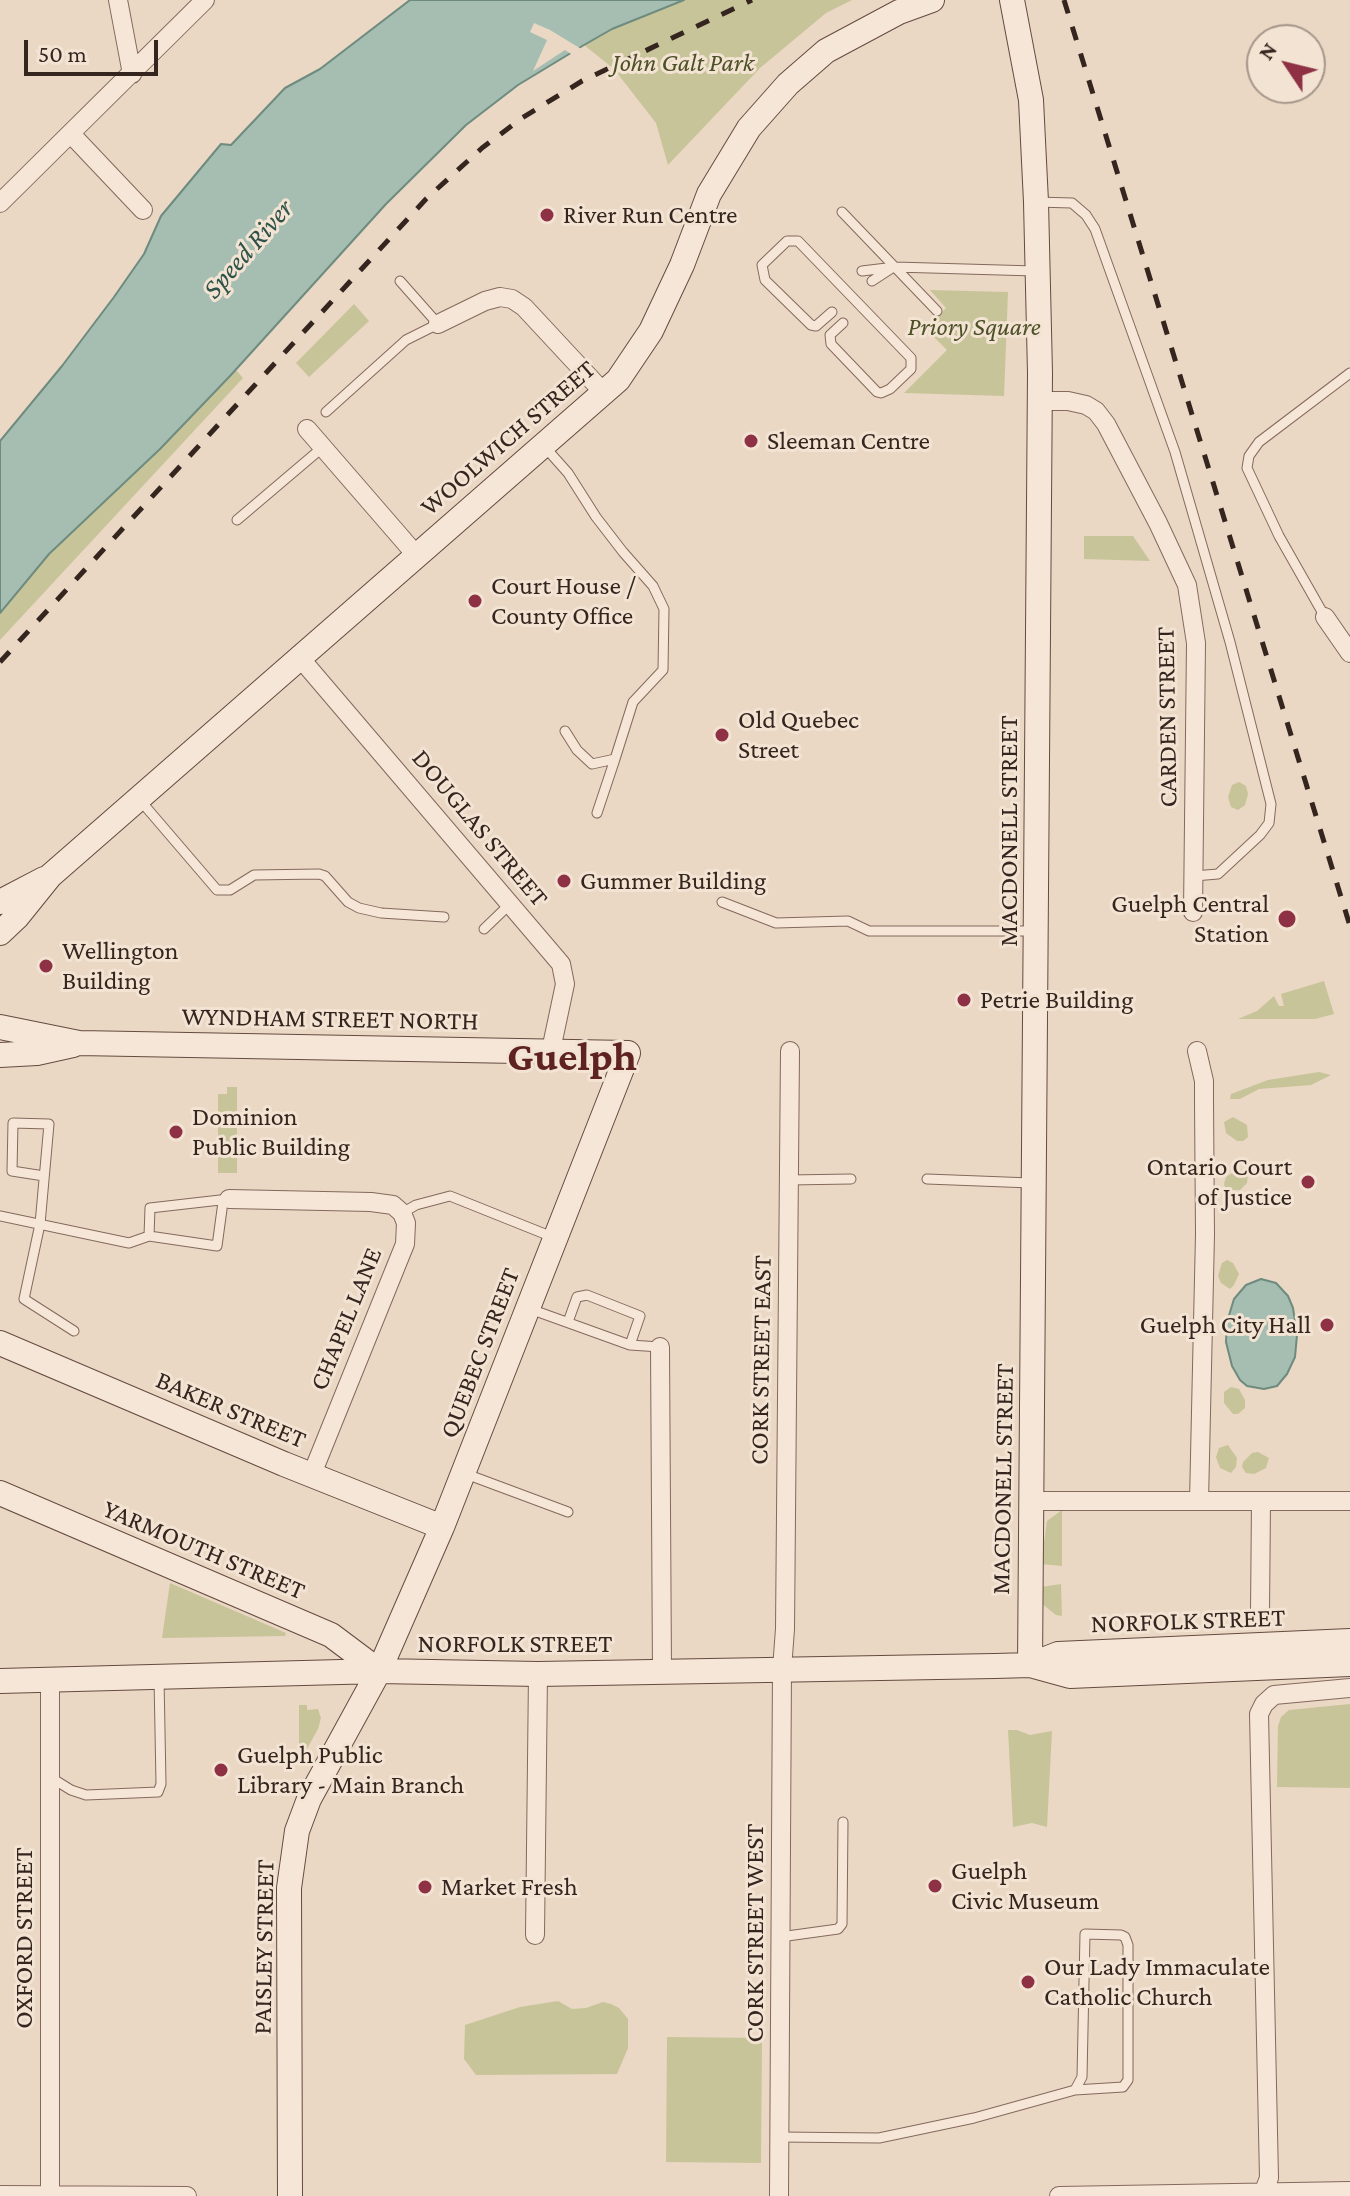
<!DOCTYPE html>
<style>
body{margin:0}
#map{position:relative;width:1350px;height:2196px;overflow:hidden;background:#ead7c4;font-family:"Crimson Pro",serif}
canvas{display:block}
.north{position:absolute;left:1246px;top:24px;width:80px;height:80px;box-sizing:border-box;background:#f2e3d3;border:2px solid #a6978b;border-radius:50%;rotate:305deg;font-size:22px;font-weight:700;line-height:32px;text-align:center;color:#35251f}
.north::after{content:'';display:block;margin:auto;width:28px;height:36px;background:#8e3144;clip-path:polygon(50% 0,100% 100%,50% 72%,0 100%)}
.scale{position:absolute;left:24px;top:40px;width:134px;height:36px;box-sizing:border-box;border:4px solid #35251f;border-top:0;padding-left:10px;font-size:24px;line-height:28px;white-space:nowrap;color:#35251f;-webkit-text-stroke:6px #f2e3d3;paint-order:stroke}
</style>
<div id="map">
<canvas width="1350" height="2196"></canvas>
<div class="north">N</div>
<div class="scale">50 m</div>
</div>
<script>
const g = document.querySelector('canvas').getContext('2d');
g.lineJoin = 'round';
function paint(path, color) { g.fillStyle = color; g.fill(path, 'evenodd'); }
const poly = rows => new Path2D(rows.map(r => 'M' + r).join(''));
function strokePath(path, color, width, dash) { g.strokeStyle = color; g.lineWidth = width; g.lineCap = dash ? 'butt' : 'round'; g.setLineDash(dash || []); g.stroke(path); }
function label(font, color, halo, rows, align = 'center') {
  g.font = font + ' "Crimson Pro",serif'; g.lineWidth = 6; g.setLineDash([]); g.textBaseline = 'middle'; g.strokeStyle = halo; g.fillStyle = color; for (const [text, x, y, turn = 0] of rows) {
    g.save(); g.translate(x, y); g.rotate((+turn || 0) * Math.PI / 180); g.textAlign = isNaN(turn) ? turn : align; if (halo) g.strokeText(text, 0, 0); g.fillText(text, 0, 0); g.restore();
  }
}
const green = poly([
 [684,0,852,0,826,13,760,68,668,165,656,123,614,69,584,45,612,29],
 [930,290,1008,292,1004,396,904,393,947,350,926,329,946,308],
 [354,304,369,321,309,377,296,363],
 [236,370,243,378,0,640,0,613,49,554,160,449],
 [1084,536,1133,536,1150,561,1084,559],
 [1239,782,1246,786,1248,794,1245,805,1238,810,1231,807,1228,797,1232,785],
 [1324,981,1334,1014,1315,1019,1238,1019,1257,1011,1274,996,1279,1006,1284,1006,1281,994],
 [1319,1072,1331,1075,1311,1085,1259,1089,1240,1099,1230,1099,1231,1094,1268,1080],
 [227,1087,237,1087,237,1173,218,1173,218,1094,227,1094],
 [1233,1117,1247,1125,1248,1137,1243,1141,1237,1141,1226,1133,1224,1122],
 [1238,1169,1248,1173,1247,1183,1240,1190,1226,1190,1224,1184,1226,1177],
 [1227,1260,1233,1263,1239,1274,1234,1285,1230,1289,1221,1283,1218,1276,1222,1263],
 [1231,1387,1239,1389,1245,1400,1245,1408,1238,1414,1233,1414,1224,1403,1224,1392],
 [1228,1445,1237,1458,1236,1467,1231,1473,1220,1468,1216,1457,1219,1448],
 [1258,1452,1269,1458,1266,1468,1254,1474,1246,1473,1242,1467,1243,1462,1252,1453],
 [1062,1510,1062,1566,1041,1564,1047,1521],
 [170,1583,286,1633,285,1636,162,1638],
 [1061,1584,1062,1616,1056,1615,1041,1603,1041,1587],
 [1350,1704,1350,1788,1277,1787,1278,1726,1281,1717,1289,1710],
 [299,1705,307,1705,307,1710,318,1709,321,1718,318,1729,299,1763],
 [1008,1730,1017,1730,1030,1735,1052,1731,1047,1827,1032,1823,1013,1827],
 [558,2001,572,2009,586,2008,603,2002,611,2004,619,2008,628,2019,628,2048,617,2074,476,2075,464,2059,465,2025,520,2007],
 [667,2037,762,2038,761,2163,666,2162]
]);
const water = poly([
 [410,0,684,0,612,29,584,45,518,85,466,125,386,204,230,376,160,449,49,554,0,613,0,441,62,366,114,297,144,254,161,216,221,144,231,145,285,88,320,69,410,0],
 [1261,1279,1276,1283,1288,1296,1293,1308,1297,1335,1295,1357,1287,1374,1277,1386,1264,1389,1247,1386,1240,1380,1232,1366,1226,1342,1227,1322,1234,1299,1246,1285,1261,1279]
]);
const pier = poly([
 [534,23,550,30,583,50,574,56,565,50,533,71,547,40,530,32]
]);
const lane = poly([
 [1036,202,1072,203,1086,215,1095,229,1175,452,1230,642,1271,804,1269,823,1260,835,1218,874,1194,876],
 [842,212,937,311],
 [862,271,895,267,1035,271],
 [872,281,892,268],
 [832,312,816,326,811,325,765,280,762,265,787,241,798,241,911,358,911,369,890,389,881,393,877,392,831,344,830,335,843,323],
 [326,412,406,340,438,324,400,281],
 [544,446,568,473,596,517,623,552,653,586,664,609,663,670,633,702,615,759,592,764,577,750,565,731],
 [237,520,323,447],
 [1325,617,1279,536,1247,468,1249,456,1259,442,1350,373],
 [139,799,217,890,230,890,254,875,319,874,325,876,348,902,359,908,381,913,444,917],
 [597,813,615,759],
 [722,902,776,923,848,921,869,931,1033,931],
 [484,929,510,904],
 [44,1176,12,1171,13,1123,49,1124,40,1224,24,1299,74,1331],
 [927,1179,1031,1183],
 [789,1180,851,1179],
 [223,1202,217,1246,149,1236,150,1208,229,1199],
 [402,1213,416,1205,450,1196,555,1238],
 [0,1216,129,1243,149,1236],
 [530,1309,630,1345,660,1347],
 [568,1322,577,1297,587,1295,640,1316,630,1345],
 [466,1474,568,1512],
 [50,1777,71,1790,86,1795,158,1792,161,1784,159,1678],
 [780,1937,838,1929,842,1924,843,1822],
 [780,2137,879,2138,974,2118,1075,2090,1123,2087,1128,2080,1128,1945,1125,1937,1121,1935,1085,1934,1082,2077,1075,2090]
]);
const street = poly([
 [118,0,132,74],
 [71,134,143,210],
 [0,203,205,0],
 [438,324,485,301,500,297,512,299,524,307,604,393],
 [1039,401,1068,401,1086,405,1096,411,1106,424,1158,523,1187,585,1196,643,1193,912],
 [307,429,417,556],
 [1325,617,1350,653],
 [301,659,561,964,565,984,551,1050],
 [1197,1051,1204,1081,1204,1102,1205,1234,1199,1501],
 [229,1199,371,1202,393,1205,402,1213,406,1223,405,1244,312,1474],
 [660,1347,662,1671],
 [1030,1501,1350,1501],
 [1260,1612,1261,1501],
 [50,1681,50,2196],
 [535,1935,538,1674],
 [0,2195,187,2196],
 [779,2196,782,1669,785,1629,790,1051],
 [1059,2196,1350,2191],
 [1262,2196,1269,2178,1259,1714,1264,1704,1274,1695,1350,1688]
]);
const secondary = poly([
 [1012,0,1031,100,1036,202,1040,373,1030,1665],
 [0,902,44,879],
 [0,933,17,917,50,876,618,380,651,331,682,265,709,194,749,128,788,84,826,51,899,12,932,0],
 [0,1027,79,1043,628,1053,442,1527,379,1671,309,1799,297,1831,289,1888,290,2196],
 [0,1055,37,1053,73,1045],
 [0,1343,284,1464,442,1527],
 [0,1493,331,1635,379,1671],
 [1030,1665,1070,1676,1350,1664],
 [0,1681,379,1671,538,1674,995,1666,1030,1665,1058,1654,1350,1641]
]);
const rail = poly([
 [1064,0,1350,926],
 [0,662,426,199,482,148,522,118,582,81,752,0]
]);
const markers = [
 [547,215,8,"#8e3144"],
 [751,441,8,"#8e3144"],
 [475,601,8,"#8e3144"],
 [722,735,8,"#8e3144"],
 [564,881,8,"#8e3144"],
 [1287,919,10,"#8e3144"],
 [46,966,8,"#8e3144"],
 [964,1000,8,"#8e3144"],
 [176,1132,8,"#8e3144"],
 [1308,1182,8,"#8e3144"],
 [1327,1325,8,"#8e3144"],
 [221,1770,8,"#8e3144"],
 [935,1886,8,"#8e3144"],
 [425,1887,8,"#8e3144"],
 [1028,1982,8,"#8e3144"]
];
const parkNames = [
 ["John Galt Park",683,63],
 ["Priory Square",974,327]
];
const poiNames = [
 ["River Run Centre",563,215],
 ["Sleeman Centre",767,441],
 ["Court House /",491,586],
 ["County Office",491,616],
 ["Old Quebec",738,720],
 ["Street",738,750],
 ["Gummer Building",580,881],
 ["Guelph Central",1269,904,"right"],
 ["Station",1269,934,"right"],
 ["Wellington",62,951],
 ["Building",62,981],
 ["Petrie Building",980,1000],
 ["Dominion",192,1117],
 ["Public Building",192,1147],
 ["Ontario Court",1292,1167,"right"],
 ["of Justice",1292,1197,"right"],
 ["Guelph City Hall",1311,1325,"right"],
 ["Guelph Public",237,1755],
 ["Library - Main Branch",237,1785],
 ["Guelph",951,1871],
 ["Civic Museum",951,1901],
 ["Market Fresh",441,1887],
 ["Our Lady Immaculate",1044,1967],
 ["Catholic Church",1044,1997]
];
const streetNames = [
 ["WOOLWICH STREET",508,438,-41],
 ["CARDEN STREET",1167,717,-91],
 ["DOUGLAS STREET",480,828,50],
 ["MACDONELL STREET",1009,831,-90],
 ["WYNDHAM STREET NORTH",330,1019,1],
 ["CHAPEL LANE",346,1319,-68],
 ["QUEBEC STREET",480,1353,-69],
 ["CORK STREET EAST",761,1360,-89],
 ["BAKER STREET",231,1410,23],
 ["MACDONELL STREET",1003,1479,-89],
 ["YARMOUTH STREET",204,1550,23],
 ["NORFOLK STREET",1188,1621,-2],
 ["NORFOLK STREET",515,1644],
 ["CORK STREET WEST",755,1933,-90],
 ["OXFORD STREET",24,1938,-90],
 ["PAISLEY STREET",264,1947,-89]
];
const waterNames = [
 ["Speed River",248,249,-49]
];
const townNames = [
 ["Guelph",572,1057]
];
paint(green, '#c8c499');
paint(water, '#a6beb2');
strokePath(water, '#6d8b7e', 2);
paint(pier, '#ead7c4');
strokePath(lane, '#84695c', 11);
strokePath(street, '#84695c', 20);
strokePath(secondary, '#654b3f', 26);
strokePath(lane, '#f6e6d7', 9);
strokePath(street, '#f6e6d7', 18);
strokePath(secondary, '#f6e6d7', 24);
strokePath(rail, '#35251f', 5, [14, 14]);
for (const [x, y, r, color] of markers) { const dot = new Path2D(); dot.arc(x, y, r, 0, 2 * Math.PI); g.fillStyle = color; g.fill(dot); strokePath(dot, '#f2e3d3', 3); }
label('italic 26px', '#4d5027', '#f2e3d3', parkNames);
label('26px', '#35251f', '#f2e3d3', poiNames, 'left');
label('26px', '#35251f', '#f2e3d3', streetNames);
label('italic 28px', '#2f534a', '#f2e3d3', waterNames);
label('bold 42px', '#5e2221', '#f2e3d3', townNames);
</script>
